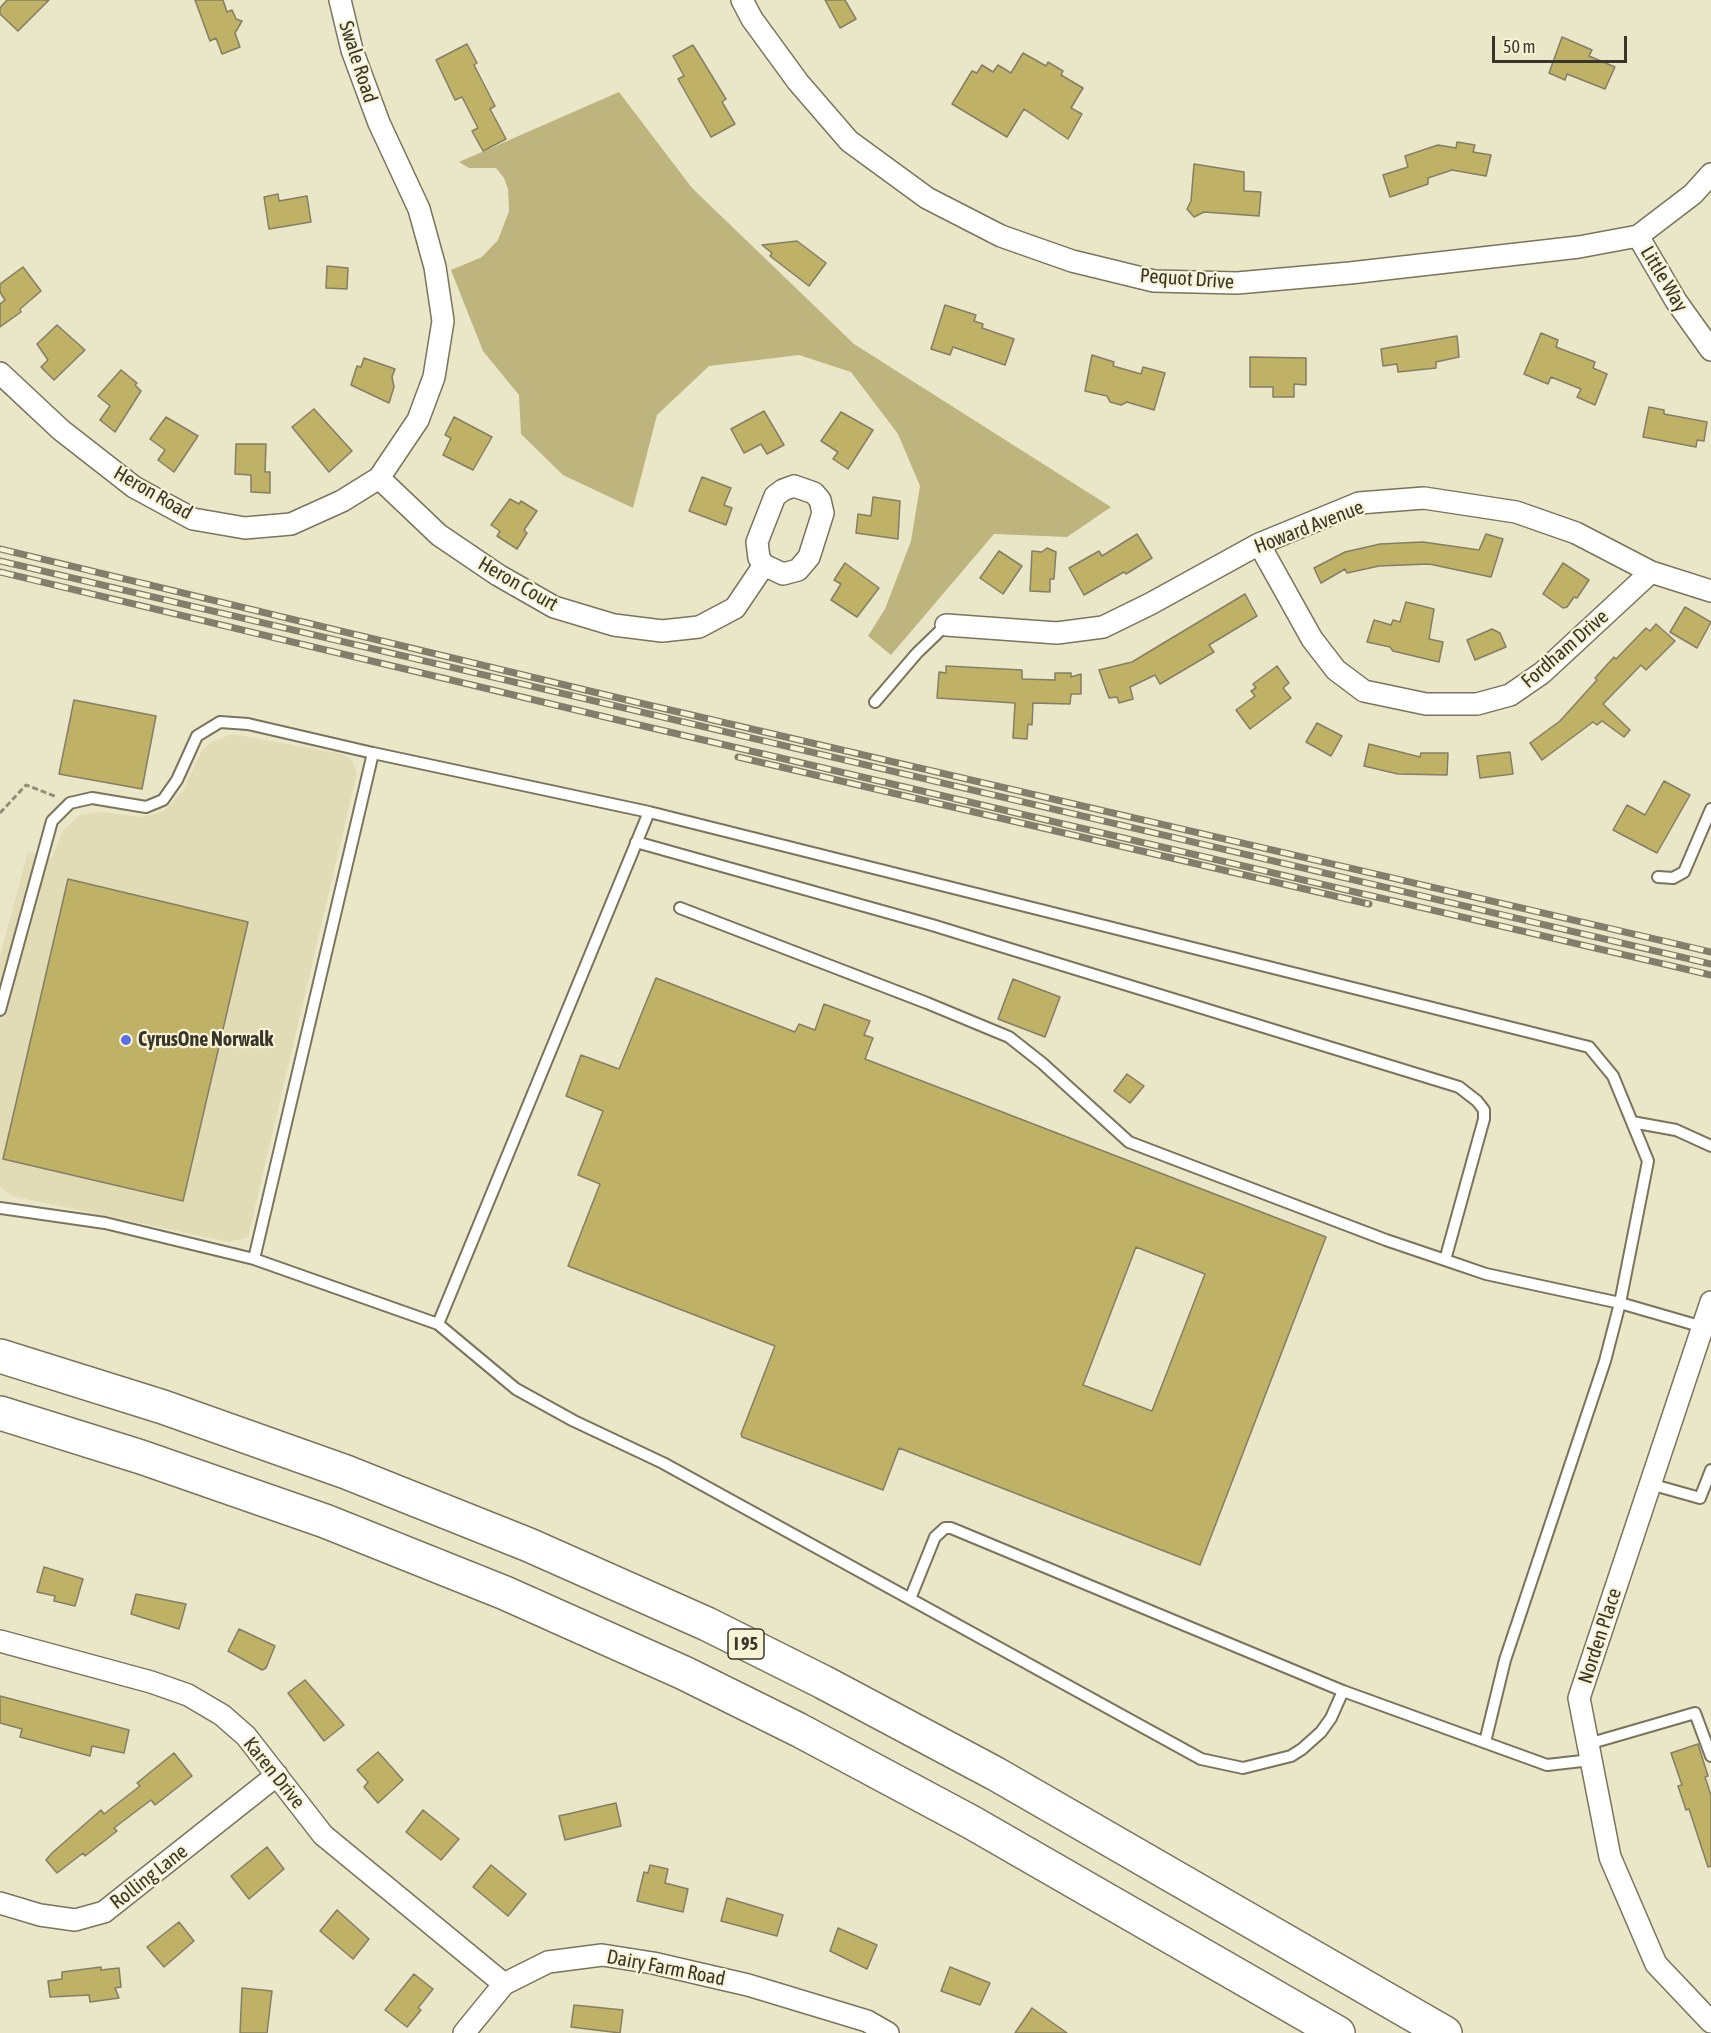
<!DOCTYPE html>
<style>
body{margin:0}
#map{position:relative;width:1711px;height:2033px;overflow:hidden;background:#eae6c8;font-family:"Asap Condensed",sans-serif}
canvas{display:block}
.scale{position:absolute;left:1492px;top:36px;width:135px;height:27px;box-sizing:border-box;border:3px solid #38362a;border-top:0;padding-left:8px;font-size:18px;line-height:21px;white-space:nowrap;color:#38362a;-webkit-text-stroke:4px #f8f3d5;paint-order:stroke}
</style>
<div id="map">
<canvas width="1711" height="2033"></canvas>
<div class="scale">50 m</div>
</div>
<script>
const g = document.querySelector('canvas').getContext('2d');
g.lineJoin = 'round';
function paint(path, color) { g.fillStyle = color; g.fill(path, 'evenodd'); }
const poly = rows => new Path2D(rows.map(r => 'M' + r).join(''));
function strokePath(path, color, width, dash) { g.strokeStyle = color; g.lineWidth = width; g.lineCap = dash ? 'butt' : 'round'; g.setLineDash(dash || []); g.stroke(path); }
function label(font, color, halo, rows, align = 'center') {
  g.font = font + ' "Asap Condensed",sans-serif'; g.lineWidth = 4.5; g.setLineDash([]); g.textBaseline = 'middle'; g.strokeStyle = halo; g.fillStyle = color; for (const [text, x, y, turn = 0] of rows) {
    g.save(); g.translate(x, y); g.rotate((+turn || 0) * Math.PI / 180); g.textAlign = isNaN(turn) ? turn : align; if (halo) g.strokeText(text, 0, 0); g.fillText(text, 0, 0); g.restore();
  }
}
const built = poly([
 [232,734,342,754,352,760,357,773,248,1237,230,1242,12,1196,0,1186,0,956,28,852,52,858,63,830,81,814,102,812,142,817,164,811,182,792,202,750,212,742]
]);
const green = poly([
 [619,92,692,188,854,344,1111,507,1067,537,994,534,891,655,868,636,885,609,911,541,920,486,898,434,851,372,799,355,709,366,657,415,633,508,563,475,521,434,519,395,483,351,451,270,482,257,498,240,509,211,508,189,504,178,496,168,469,168,459,162]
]);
const building = poly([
 [7,0,49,0,18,31,0,14,0,8,7,0],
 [195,0,223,0,227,12,232,10,236,19,242,21,235,33,240,47,222,54,216,38,210,41,195,0],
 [825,0,845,0,856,19,840,28,825,0],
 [1562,37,1592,50,1589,56,1615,67,1605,89,1567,74,1565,80,1549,73,1562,37],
 [467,44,477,63,474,65,495,106,490,109,506,139,483,151,472,131,478,128,462,97,455,100,436,60,467,44],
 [693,45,726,99,722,102,735,124,711,137,678,79,684,76,673,56,693,45],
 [1023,53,1046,66,1048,62,1063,71,1061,75,1083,88,1071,108,1082,114,1068,139,1024,109,1007,137,952,104,972,71,977,73,982,65,993,72,998,65,1011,73,1023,53],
 [1457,142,1475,145,1473,152,1491,155,1486,176,1452,170,1428,178,1428,184,1390,197,1383,175,1408,167,1405,156,1438,145,1456,148,1457,142],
 [1194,164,1244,172,1244,191,1261,192,1259,216,1204,212,1194,217,1187,209,1191,201,1194,164],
 [278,194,279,201,307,196,311,222,269,229,264,197,278,194],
 [797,241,826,263,809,286,770,256,772,253,762,245,797,241],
 [327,266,348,268,347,289,326,288,327,266],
 [23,267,41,291,20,309,21,312,0,327,0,304,5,300,0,292,0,284,23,267],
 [945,305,976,315,974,321,983,324,982,328,1014,339,1005,365,953,347,950,355,931,349,945,305],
 [57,325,85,350,54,380,41,367,48,360,37,344,57,325],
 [1541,333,1558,340,1556,347,1595,362,1593,368,1607,374,1595,405,1577,397,1581,389,1551,377,1548,384,1524,374,1541,333],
 [1457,336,1459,357,1436,362,1436,368,1398,372,1397,364,1383,366,1381,349,1457,336],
 [1092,355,1114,362,1113,366,1141,374,1143,367,1165,373,1154,410,1127,402,1121,405,1110,402,1107,396,1085,391,1092,355],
 [1250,357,1306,358,1306,385,1294,384,1294,397,1273,397,1273,387,1250,387,1250,357],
 [364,358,395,369,392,377,394,387,389,403,351,385,357,366,361,367,364,358],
 [121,370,137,383,135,385,141,391,115,432,100,420,110,406,98,396,121,370],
 [1649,407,1664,410,1664,414,1707,422,1704,441,1697,440,1696,447,1643,437,1649,407],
 [314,409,352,451,329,472,292,427,314,409],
 [764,411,784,445,767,454,761,444,744,453,731,429,764,411],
 [841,412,873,430,848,469,833,459,838,452,821,441,841,412],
 [166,417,198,436,174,472,158,460,165,450,150,439,166,417],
 [454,417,492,437,473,470,443,455,451,438,445,435,454,417],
 [236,444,266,444,265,472,270,472,270,493,251,492,251,475,235,474,236,444],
 [702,477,731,488,724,505,732,508,726,525,689,511,702,477],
 [873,497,900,501,898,539,856,533,858,514,871,516,873,497],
 [510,499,519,504,521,501,537,511,524,530,527,533,517,549,497,536,500,531,491,525,510,499],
 [1137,534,1152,558,1126,574,1124,572,1084,595,1069,568,1099,551,1102,556,1137,534],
 [1486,534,1503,539,1491,577,1429,564,1379,566,1347,573,1345,569,1321,583,1314,568,1345,552,1380,544,1423,542,1479,550,1486,534],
 [1047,548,1056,552,1054,579,1050,579,1050,592,1030,591,1032,551,1042,552,1047,548],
 [999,551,1022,566,1003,594,980,578,999,551],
 [845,563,879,588,857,617,831,600,841,584,834,580,845,563],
 [1563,563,1589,580,1577,598,1574,597,1567,607,1563,608,1543,594,1563,563],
 [1245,594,1257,616,1209,645,1214,652,1160,684,1155,675,1130,687,1133,699,1119,703,1117,697,1109,698,1099,670,1132,662,1245,594],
 [1406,602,1434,609,1429,639,1443,642,1439,662,1393,651,1390,647,1367,642,1374,620,1391,625,1393,620,1400,622,1406,602],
 [1685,607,1711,622,1697,648,1670,632,1685,607],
 [1656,624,1675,641,1646,670,1641,665,1603,704,1630,730,1624,737,1602,721,1597,725,1593,722,1542,760,1530,743,1560,721,1597,680,1595,678,1614,657,1616,659,1646,628,1650,631,1656,624],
 [1492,629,1500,633,1506,647,1475,660,1467,640,1492,629],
 [946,666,1022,670,1022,679,1055,680,1055,673,1071,673,1071,677,1081,674,1081,694,1071,694,1070,704,1033,703,1032,725,1028,724,1027,739,1013,738,1015,703,937,698,939,672,946,673,946,666],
 [1277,666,1289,683,1283,688,1291,698,1250,729,1236,710,1255,696,1251,691,1256,688,1253,684,1277,666],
 [74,700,156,716,142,789,59,774,74,700],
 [1317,723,1342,736,1331,756,1306,742,1317,723],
 [1369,744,1420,757,1421,753,1448,753,1447,775,1398,774,1364,766,1369,744],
 [1510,752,1513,774,1480,778,1477,756,1510,752],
 [1664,781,1690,795,1657,853,1613,830,1627,805,1645,815,1664,781],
 [68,879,248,922,183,1201,3,1159,68,879],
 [656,978,795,1032,799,1024,815,1030,824,1004,870,1021,864,1035,873,1038,865,1059,1326,1237,1200,1565,899,1448,883,1490,742,1437,741,1434,775,1346,568,1266,600,1184,578,1175,603,1111,566,1096,581,1055,619,1069,656,978],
 [1136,1247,1205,1274,1152,1411,1083,1385,1136,1247],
 [1013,979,1060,997,1045,1037,998,1019,1013,979],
 [1127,1074,1144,1086,1130,1103,1114,1091,1127,1074],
 [44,1567,83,1579,75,1606,54,1601,55,1596,37,1592,44,1567],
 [136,1594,186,1604,179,1629,131,1614,136,1594],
 [239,1629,275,1646,266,1668,262,1670,228,1651,239,1629],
 [305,1680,344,1725,324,1741,288,1693,305,1680],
 [0,1696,129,1730,124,1753,92,1746,90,1756,20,1737,22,1729,0,1723,0,1696],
 [1698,1744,1708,1776,1705,1777,1711,1795,1711,1866,1708,1867,1689,1809,1686,1810,1678,1786,1682,1785,1671,1753,1698,1744],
 [378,1752,403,1780,378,1803,364,1787,368,1782,357,1770,378,1752],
 [174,1753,192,1776,155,1805,151,1800,114,1828,117,1831,85,1856,83,1853,57,1873,46,1860,52,1853,101,1810,104,1814,140,1786,137,1783,174,1753],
 [616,1803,621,1826,565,1840,559,1816,616,1803],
 [423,1810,459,1839,441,1860,406,1832,423,1810],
 [267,1847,284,1869,249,1899,231,1876,267,1847],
 [491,1865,526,1894,508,1916,473,1887,491,1865],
 [650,1865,668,1869,665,1883,688,1889,683,1912,637,1901,644,1872,648,1873,650,1865],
 [727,1898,783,1915,777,1936,721,1921,727,1898],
 [337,1910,369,1939,353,1959,320,1931,337,1910],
 [179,1922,194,1941,164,1967,147,1947,179,1922],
 [838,1928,877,1945,867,1969,830,1951,838,1928],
 [101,1967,101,1970,119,1968,121,1987,115,1988,119,1998,90,2002,89,1995,50,1997,48,1981,62,1979,62,1972,101,1967],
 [950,1967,990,1983,980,2005,941,1991,950,1967],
 [414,1974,433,1989,418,2008,421,2010,407,2027,385,2010,414,1974],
 [242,1988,272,1991,267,2033,240,2033,242,1988],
 [574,2005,623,2010,620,2033,571,2027,574,2005],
 [1032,2008,1067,2033,1015,2033,1032,2008]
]);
const path = poly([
 [0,813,26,785,57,797]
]);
const service = poly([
 [875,702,917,653,946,625],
 [373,753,649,812,438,1324],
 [649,812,1589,1047,1613,1076,1648,1161,1620,1303,1703,1327],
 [636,842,932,925,1459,1087,1477,1101,1484,1110,1484,1119,1445,1260],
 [1658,877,1673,878,1684,872,1711,809],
 [680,908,927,1003,1009,1037,1042,1063,1129,1142,1386,1240,1445,1260,1486,1274,1620,1303,1605,1361,1505,1660,1485,1742],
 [0,1010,52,821,70,803,92,798,146,807,163,800,177,780,197,736,220,722,248,724,373,753,254,1259],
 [1632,1122,1676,1130,1711,1146],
 [0,1208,105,1223,254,1259,438,1324,516,1389,574,1421,663,1463,1201,1759,1243,1768,1291,1756,1302,1749,1321,1732,1331,1718,1343,1691],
 [1650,1484,1700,1498,1711,1470],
 [910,1599,935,1537,945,1528,951,1528,1343,1691,1547,1765,1591,1760],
 [1588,1744,1695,1713,1711,1756]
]);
const minor = poly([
 [742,0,752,19,798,82,849,141,927,198,1001,236,1072,261,1154,281,1237,283,1350,273,1579,247,1638,236,1693,194,1711,174],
 [1638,236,1676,301,1711,350],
 [0,373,61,430,134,487,193,519,245,528,291,524,342,501,379,478,418,420,434,377,443,321,435,267,419,209,379,123,352,50,340,0],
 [379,478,439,535,498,575,554,607,614,625,662,631,699,627,735,608,764,565],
 [794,486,814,493,820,500,823,513,809,557,798,570,783,574,764,565,759,558,757,542,775,496,783,490,794,486],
 [1259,544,1312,639,1336,670,1364,691,1426,704,1477,704,1510,695,1542,673,1651,572],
 [946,625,1057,633,1103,627,1150,604,1259,544,1359,503,1424,498,1516,512,1576,533,1651,572,1711,591],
 [1711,1302,1579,1698,1610,1857,1656,1964,1711,2022],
 [0,1641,151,1682,188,1695,222,1715,246,1736,323,1835,504,1984],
 [0,1903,40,1915,75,1920,104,1912,277,1775],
 [464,2033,504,1984,548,1962,602,1955,653,1963,748,1985,867,2021,888,2033]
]);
const motorway = poly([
 [0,1356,163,1407,346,1472,529,1545,707,1624,823,1682,996,1774,1445,2033],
 [0,1413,141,1457,325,1521,505,1593,684,1673,799,1730,971,1822,1338,2033]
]);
const rail = poly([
 [0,549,627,700,1711,952],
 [0,561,1711,964],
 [0,572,622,721,1711,975],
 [738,757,1369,904]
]);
const markers = [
 [126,1040,6,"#5c70e7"]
];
const shields = [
 [746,1644,36]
];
const shieldNames = [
 ["I 95",746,1644]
];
const streetNames = [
 ["Swale Road",358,62,72],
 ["Pequot Drive",1187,279,4],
 ["Little Way",1664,279,59],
 ["Heron Road",153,493,30],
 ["Howard Avenue",1309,527,-21],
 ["Heron Court",518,584,30],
 ["Fordham Drive",1565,649,-41],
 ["Norden Place",1600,1636,-72],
 ["Karen Drive",274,1773,51],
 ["Rolling Lane",149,1877,-38],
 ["Dairy Farm Road",666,1968,11]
];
const poiNames = [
 ["CyrusOne Norwalk",138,1040]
];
paint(built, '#e1dbb6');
paint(green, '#beb47e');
paint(building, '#bfb165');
strokePath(building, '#847f64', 1.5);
strokePath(service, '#79745a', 14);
strokePath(minor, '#79745a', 24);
strokePath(motorway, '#79745a', 36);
strokePath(path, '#908d78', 3, [6, 3]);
strokePath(service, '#fff', 10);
strokePath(minor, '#fff', 21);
strokePath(motorway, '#fff', 33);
strokePath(rail, '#817e6b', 7);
strokePath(rail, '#f8f3d5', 4.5, [14]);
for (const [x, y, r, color] of markers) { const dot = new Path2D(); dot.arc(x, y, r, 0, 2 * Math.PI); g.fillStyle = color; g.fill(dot); strokePath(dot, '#f8f3d5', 2); }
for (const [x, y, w] of shields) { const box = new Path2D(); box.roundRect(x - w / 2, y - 15, w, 30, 4.5); g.fillStyle = '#f8f3d5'; g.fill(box); strokePath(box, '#38362a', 1.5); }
label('bold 18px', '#38362a', null, shieldNames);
label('20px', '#38362a', '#f8f3d5', streetNames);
label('bold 20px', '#38362a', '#f8f3d5', poiNames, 'left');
</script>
